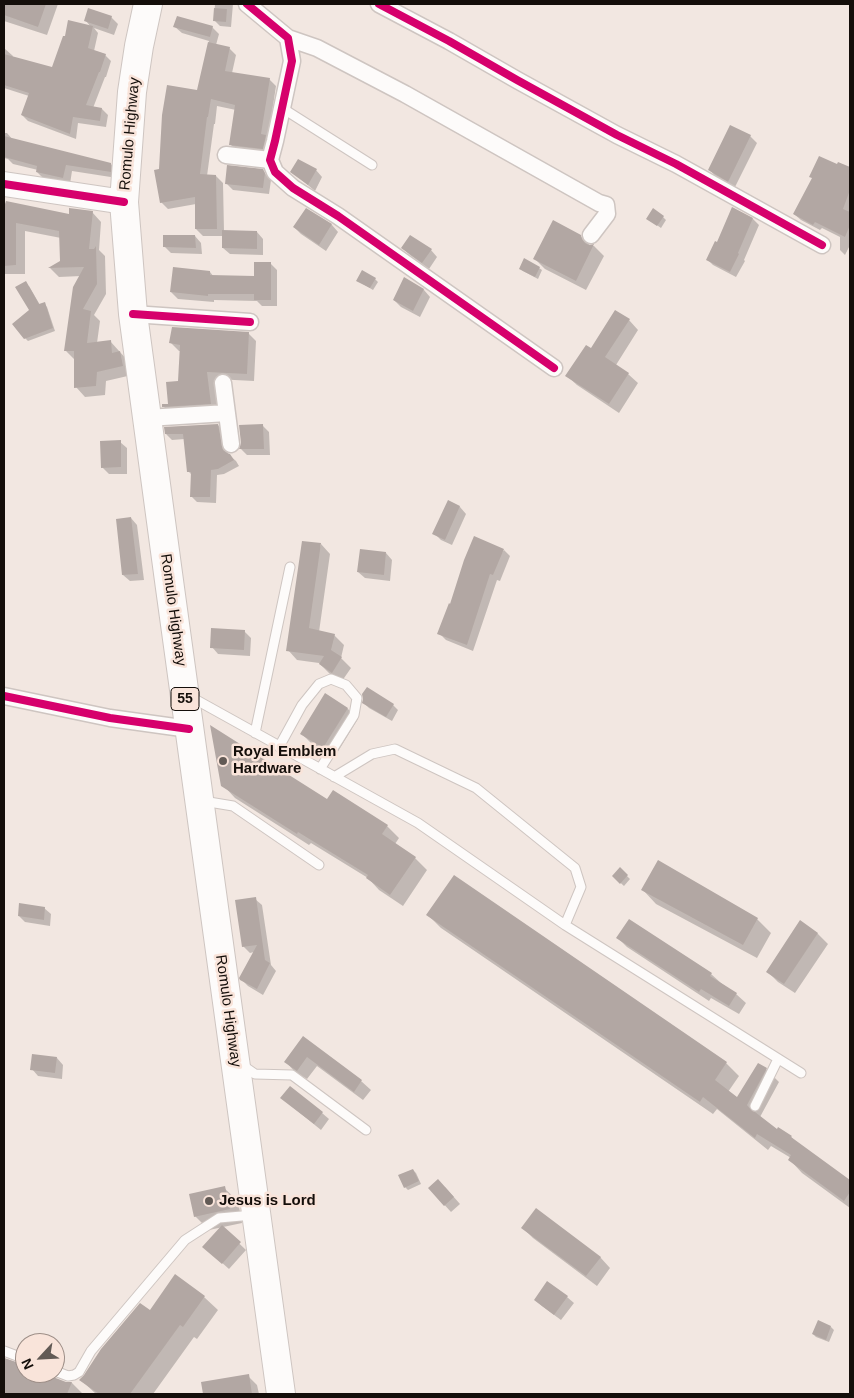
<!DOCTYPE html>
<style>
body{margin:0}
#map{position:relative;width:854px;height:1398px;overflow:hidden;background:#f2e7e1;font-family:Helvetica,sans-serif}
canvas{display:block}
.frame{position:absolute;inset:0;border:5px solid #140e0a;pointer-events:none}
.north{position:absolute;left:15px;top:1333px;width:50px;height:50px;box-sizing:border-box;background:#f9e4da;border:1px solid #9d8e87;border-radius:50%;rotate:245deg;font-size:14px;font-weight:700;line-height:20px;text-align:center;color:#140e0a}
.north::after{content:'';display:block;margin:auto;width:18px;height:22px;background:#625a55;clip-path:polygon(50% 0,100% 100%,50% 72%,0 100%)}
</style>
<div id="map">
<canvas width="854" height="1398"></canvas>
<div class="frame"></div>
<div class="north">N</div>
</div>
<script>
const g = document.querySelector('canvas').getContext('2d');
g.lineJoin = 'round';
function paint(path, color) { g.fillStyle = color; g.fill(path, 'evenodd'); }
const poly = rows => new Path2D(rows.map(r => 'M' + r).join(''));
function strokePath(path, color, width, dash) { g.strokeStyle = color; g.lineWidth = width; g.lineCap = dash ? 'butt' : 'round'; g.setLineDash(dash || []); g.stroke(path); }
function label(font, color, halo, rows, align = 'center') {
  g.font = font + ' Helvetica,sans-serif'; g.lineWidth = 5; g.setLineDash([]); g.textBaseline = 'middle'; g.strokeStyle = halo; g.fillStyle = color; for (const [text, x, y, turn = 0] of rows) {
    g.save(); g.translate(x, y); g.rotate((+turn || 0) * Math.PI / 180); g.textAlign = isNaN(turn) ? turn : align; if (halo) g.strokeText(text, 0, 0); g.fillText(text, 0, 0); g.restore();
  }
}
const shadow = poly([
 [4,4,58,4,47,35,4,21],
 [215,4,233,4,231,27,220,26,214,20],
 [111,17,118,24,114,35,94,28,98,33,94,51,105,55,111,61,106,77,105,77,93,108,102,109,108,115,106,127,78,123,76,139,28,121,22,115,29,96,4,88,4,48,13,56,12,58,52,69,91,27,86,21],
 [175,27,212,27,219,34,216,45,229,48,236,55,232,73,269,79,276,86,268,139,269,155,238,152,231,145,236,110,217,106,215,124,214,124,207,176,216,176,223,183,224,231,257,232,263,239,263,255,230,254,223,248,224,236,203,236,196,229,196,204,168,209,161,202,160,170,198,91,209,41,182,33],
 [4,133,7,133,13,140,111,164,117,171,117,178,72,171,70,184,44,179,37,172,38,170,13,164,8,159,4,158],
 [750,136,757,143,735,187,716,177,710,170],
 [839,163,850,168,850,245,845,255,840,250,840,237,822,228,820,230,801,220,794,214,813,178,838,166],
 [262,170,271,180,269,194,233,190,227,184],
 [316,170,322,177,315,191,292,172],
 [8,203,70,215,92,212,101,222,99,250,105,256,106,294,94,315,100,321,97,343,110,341,129,362,132,375,106,381,105,395,85,397,76,387,75,360,66,351,75,288,81,276,59,277,50,268,61,262,61,238,25,231,25,274,4,274,4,215],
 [733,208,753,219,759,225,744,260,745,261,736,277,713,265,707,259,717,244],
 [306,209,332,225,338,232,326,251,301,234,294,227],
 [663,217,666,220,661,228,651,221],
 [195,236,201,243,202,254,171,253,164,246],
 [580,236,591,246,594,246,604,256,586,290,545,269,535,259],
 [403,248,431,250,437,257,429,269,410,255],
 [271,264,277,270,277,306,262,306,257,301,214,300,214,302,178,299,171,292,210,272,214,277,255,277],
 [520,268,539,268,542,270,538,279,523,271],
 [375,279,378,282,373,290,358,281],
 [405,279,424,290,430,297,420,317,401,307,394,300],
 [29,286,40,305,44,304,47,307,55,331,28,341,25,338,30,310],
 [629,320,638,330,616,365,628,374,638,383,619,413,577,385,567,376,591,349],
 [248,333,256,341,254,381,215,379,218,411,171,414,163,406,170,405,179,383,181,351,179,351,171,343],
 [218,425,224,431,228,454,236,461,239,466,224,474,217,475,216,503,197,502,191,496,192,475,189,472,185,439,172,440,166,434],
 [263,426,269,432,270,455,247,455,241,449],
 [120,442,127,448,127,474,109,474,102,467],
 [448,502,460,507,466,514,452,545,441,540,434,533],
 [131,518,137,525,144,580,130,581,123,575],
 [321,544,330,554,319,632,334,635,344,645,341,658,351,668,342,681,330,674,319,663,297,660,288,650],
 [504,550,510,556,500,581,497,580,473,651,446,640,439,633],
 [386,553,392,560,390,581,365,578,358,572],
 [244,631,251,638,250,656,218,654,212,647],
 [325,695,348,709,358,719,334,758,312,744,302,734],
 [364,703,393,705,398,710,392,721,369,708],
 [223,785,327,801,387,826,399,838,395,844,415,858,427,870,403,906,379,890,368,878,311,843,309,845,235,798],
 [620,869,630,879,624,886,613,876],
 [643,890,757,919,771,933,757,958,656,904],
 [255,899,262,905,271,965,276,971,263,995,248,986,241,979,254,952,250,953,243,946],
 [44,908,51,914,50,926,25,922,19,916],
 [428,915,726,1063,739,1076,728,1092,737,1099,766,1069,779,1082,760,1117,777,1131,791,1137,799,1145,850,1182,850,1208,802,1173,790,1160,791,1158,771,1146,768,1150,717,1109,713,1114,441,928],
 [801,922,818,934,828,944,795,993,778,982,768,972],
 [618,938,711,974,721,983,736,994,746,1003,739,1014,711,998,709,1001,627,947],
 [304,1038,361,1081,371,1090,363,1100,317,1066,307,1079,295,1072,286,1062],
 [57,1058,63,1065,62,1079,38,1076,32,1069],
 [289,1104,322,1113,329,1119,321,1130],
 [413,1170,416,1173,421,1184,408,1190,405,1187],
 [445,1187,460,1204,451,1212,429,1188],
 [224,1188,238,1201,242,1223,209,1230,195,1216],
 [222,1227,246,1250,229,1269,211,1253],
 [523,1228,600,1257,610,1268,597,1286,533,1238],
 [175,1276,204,1297,218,1310,197,1339,194,1337,153,1394,96,1394,81,1380,150,1311],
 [567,1297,574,1303,561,1320,542,1306,535,1300],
 [831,1327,834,1330,829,1342,816,1337,813,1334],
 [4,1358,25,1366,25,1373,49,1373,55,1379,66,1383,72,1383,83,1394,4,1394],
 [248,1376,257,1385,259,1394,204,1394,202,1383]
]);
const building = poly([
 [4,4,46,4,38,27,4,15],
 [88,8,112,16,108,29,84,21],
 [214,8,227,9,226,22,213,21],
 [177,16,213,26,210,37,173,27],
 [68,20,93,26,88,48,106,54,100,72,99,72,86,105,102,108,100,121,73,117,70,134,21,115,29,93,4,85,4,54,52,67,63,36,65,36],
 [208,42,230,47,225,71,270,78,261,134,266,135,263,149,229,145,235,105,211,99,208,117,207,117,200,174,216,175,217,229,195,229,195,197,160,203,154,170,159,169,162,115,167,85,197,90],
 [730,125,751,135,728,182,708,170],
 [4,136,111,163,111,172,66,165,63,178,36,172,37,166,4,157],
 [819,156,837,164,838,162,850,167,850,190,843,209,850,212,850,225,845,237,815,222,813,225,793,214,812,178,809,177],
 [298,159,317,169,308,185,290,172],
 [227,165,263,169,265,173,263,188,225,184],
 [6,201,69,214,69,208,93,211,89,249,94,249,96,246,97,284,83,309,91,311,87,343,111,340,112,353,120,351,123,366,97,372,96,386,74,388,74,351,64,351,73,287,84,267,48,268,60,261,59,231,16,223,16,265,4,266,4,207],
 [732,207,753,218,738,253,739,254,730,272,706,260,715,241,717,242],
 [306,208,332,224,319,245,293,227],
 [653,208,664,216,657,226,646,219],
 [553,220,581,235,582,239,585,243,589,245,594,244,576,281,533,259],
 [222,230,257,231,257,249,222,248],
 [163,235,195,235,196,248,163,247],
 [410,235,432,249,422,263,401,248],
 [524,258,540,267,535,277,519,269],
 [254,262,271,262,271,300,254,300,254,294,208,294,208,296,170,292,173,267,210,271,210,275,254,276],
 [362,270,376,278,370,288,356,281],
 [404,277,424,289,413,311,393,300],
 [26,281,39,304,45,302,53,328,24,339,12,324,29,310,15,287],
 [615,310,630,319,605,357,629,373,609,404,565,376,586,345,591,348],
 [172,327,249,332,247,374,207,372,211,404,162,407,162,404,168,404,166,382,178,381,180,345,169,343],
 [218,424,223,450,227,453,230,454,234,460,218,469,211,470,210,497,190,497,191,472,187,472,183,434,165,434,164,427],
 [263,424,264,449,239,449,241,443,239,425],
 [121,440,121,467,101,468,100,441],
 [448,500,460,506,445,540,432,534],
 [131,517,138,574,122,575,116,519],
 [474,536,504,549,493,575,490,574,467,645,437,634,449,603,450,604,464,560],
 [302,541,321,543,309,628,335,634,331,650,342,657,332,673,319,664,324,656,286,651],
 [360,549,386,552,384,575,357,572],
 [211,628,245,630,244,650,210,648],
 [367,687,394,704,386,717,362,703,363,699,362,694],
 [325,693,348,708,323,748,300,734],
 [210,725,327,799,333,790,388,825,382,834,416,857,390,895,366,878,368,875,298,832,297,834,221,786],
 [658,860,758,918,743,945,641,890],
 [620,867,628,875,620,884,612,876],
 [454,875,727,1062,715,1080,737,1097,758,1063,767,1068,747,1105,752,1111,755,1112,777,1129,778,1127,792,1136,791,1137,850,1180,850,1192,844,1201,788,1160,791,1155,757,1134,755,1138,703,1097,700,1102,426,915],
 [256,897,265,960,270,963,257,989,240,980,239,978,257,945,242,947,235,900],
 [19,903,45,907,44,920,18,916],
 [629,919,712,973,710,976,737,993,729,1006,701,989,699,992,616,938],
 [800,920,818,933,784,984,766,972],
 [303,1036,362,1080,354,1092,307,1057,297,1071,284,1062],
 [32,1054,57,1057,55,1073,30,1070],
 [290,1086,323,1112,314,1124,280,1098],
 [413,1169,419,1181,404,1188,398,1175],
 [438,1179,454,1197,444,1206,428,1188],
 [225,1186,230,1209,194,1217,189,1194],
 [536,1208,601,1257,586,1276,521,1228],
 [222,1225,241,1242,222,1264,202,1247],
 [175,1274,205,1296,183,1327,180,1325,130,1394,99,1394,79,1380,84,1375,101,1349,140,1303,150,1310],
 [547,1281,568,1296,554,1315,534,1300],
 [818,1320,831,1326,826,1340,812,1334],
 [4,1358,25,1365,25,1373,49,1373,53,1377,66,1382,72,1382,67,1394,4,1394],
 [249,1374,252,1394,203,1394,201,1382]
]);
const lane = poly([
 [282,108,372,165],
 [191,697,418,823,565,925,801,1073],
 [255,733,290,567],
 [279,747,302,705,319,684,331,679,346,685,357,698,354,715,320,769],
 [334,777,372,754,395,749,476,788,575,868,581,887,565,925],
 [203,801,233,806,319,865],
 [242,1065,255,1074,292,1075,366,1130],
 [755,1106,778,1059],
 [4,1351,25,1359],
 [55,1371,68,1376,74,1375,79,1372,91,1351,185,1240,219,1218,253,1215]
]);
const street = poly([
 [247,4,288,38,292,61,275,141,270,160,275,172,293,188,338,216,554,368],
 [379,4,449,41,517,80,617,135,676,164,822,245],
 [288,38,317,48,405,94,599,203,606,205,607,214,591,235],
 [226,155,270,160],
 [133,314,250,322],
 [223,383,231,444],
 [147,418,227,413],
 [4,696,110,718,189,729]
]);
const secondary = poly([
 [4,184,124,202]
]);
const highway = poly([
 [148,4,139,46,132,92,124,202,133,314,170,588,281,1394]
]);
const cycleway = poly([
 [247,4,288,38,292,61,275,141,270,160,275,172,293,188,338,216,554,368],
 [379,4,449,41,517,80,617,135,676,164,822,245],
 [4,184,124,202],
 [133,314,250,322],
 [4,696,110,718,189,729]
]);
const markers = [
 [223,761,5,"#625a55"],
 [209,1201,5,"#625a55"]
];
const shields = [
 [185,699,28]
];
const shieldNames = [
 ["55",185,699]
];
const streetNames = [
 ["Romulo Highway",130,134,-85],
 ["Romulo Highway",173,610,82],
 ["Romulo Highway",228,1011,82]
];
const poiNames = [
 ["Royal Emblem",233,752],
 ["Hardware",233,769],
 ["Jesus is Lord",219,1201]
];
paint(shadow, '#0003');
paint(building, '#b2a7a3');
strokePath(lane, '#cec5c1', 11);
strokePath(street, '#cec5c1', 19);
strokePath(secondary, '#cec5c1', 26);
strokePath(highway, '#cec5c1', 30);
strokePath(lane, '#fdfbfa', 9);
strokePath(street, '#fdfbfa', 16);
strokePath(secondary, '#fdfbfa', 24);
strokePath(highway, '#fdfbfa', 28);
strokePath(cycleway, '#d6006c', 8);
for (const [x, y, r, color] of markers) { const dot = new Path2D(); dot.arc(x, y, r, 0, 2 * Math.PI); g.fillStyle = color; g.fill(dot); strokePath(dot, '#f9e4da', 2); }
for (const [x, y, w] of shields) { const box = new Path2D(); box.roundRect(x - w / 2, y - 11.5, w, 23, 4); g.fillStyle = '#f9e4da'; g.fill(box); strokePath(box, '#140e0a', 1); }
label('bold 14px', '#140e0a', null, shieldNames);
label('15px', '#140e0a', '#f9e4da', streetNames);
label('bold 15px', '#140e0a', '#f9e4da', poiNames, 'left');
</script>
